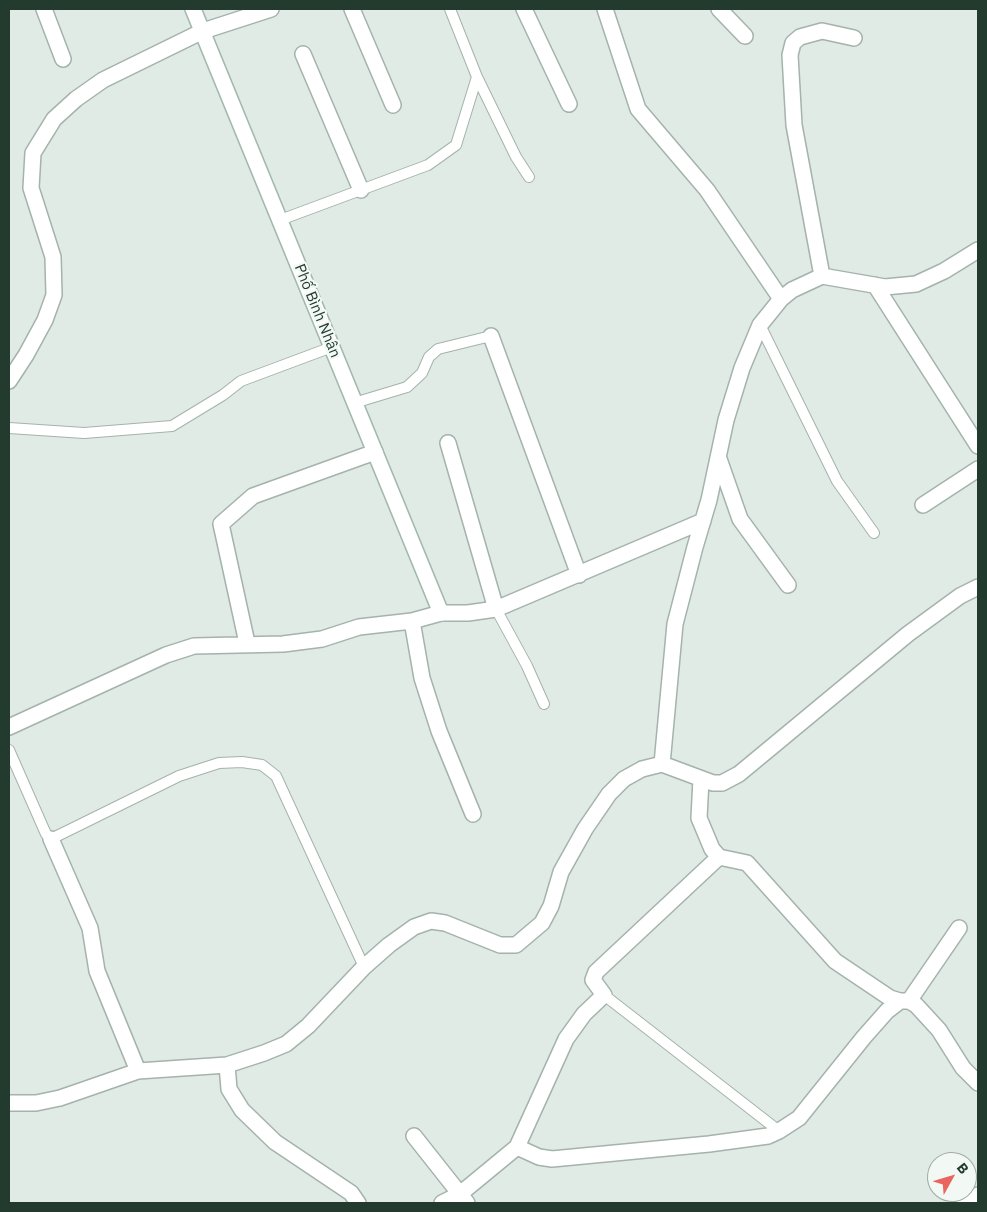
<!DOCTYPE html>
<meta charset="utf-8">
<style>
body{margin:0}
#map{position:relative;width:987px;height:1212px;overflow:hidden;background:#e1ebe5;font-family:"IBM Plex Sans",sans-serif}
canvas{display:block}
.frame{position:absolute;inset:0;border:10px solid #233b2f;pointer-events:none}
.north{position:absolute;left:927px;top:1152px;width:50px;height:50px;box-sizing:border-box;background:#f2f8f3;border:1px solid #9faca5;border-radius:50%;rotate:51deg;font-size:14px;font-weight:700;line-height:20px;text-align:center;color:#233b2f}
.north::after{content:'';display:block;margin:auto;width:18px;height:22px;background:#ea6460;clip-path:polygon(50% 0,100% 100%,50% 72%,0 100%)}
</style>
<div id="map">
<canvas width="987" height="1212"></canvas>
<div class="frame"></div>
<div class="north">B</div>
</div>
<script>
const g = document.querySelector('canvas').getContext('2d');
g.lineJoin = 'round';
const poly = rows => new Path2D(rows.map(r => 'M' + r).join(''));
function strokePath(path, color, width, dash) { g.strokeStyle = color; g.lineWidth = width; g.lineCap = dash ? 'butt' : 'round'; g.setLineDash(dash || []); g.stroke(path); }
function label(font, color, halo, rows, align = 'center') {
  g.font = font + ' "IBM Plex Sans",sans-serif'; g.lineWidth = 4.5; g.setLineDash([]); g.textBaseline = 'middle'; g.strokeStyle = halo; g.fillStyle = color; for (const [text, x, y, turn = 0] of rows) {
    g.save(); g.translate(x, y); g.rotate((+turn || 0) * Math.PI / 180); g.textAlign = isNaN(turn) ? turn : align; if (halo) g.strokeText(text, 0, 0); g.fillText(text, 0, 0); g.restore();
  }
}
const lane = poly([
 [450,9,477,77,516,157,529,177],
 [280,220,428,165,456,145,477,77],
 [760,325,837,481,874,533],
 [354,403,407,387,422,373,429,357,438,349,491,336],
 [9,428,84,433,172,426,223,395,241,381,332,347],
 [496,609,527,666,544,704],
 [9,750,46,834,51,839,179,776,219,763,242,762,262,765,276,776,364,967],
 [604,995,779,1131]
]);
const street = poly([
 [44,9,63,59],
 [352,9,393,105],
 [524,9,569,104],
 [605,9,638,109,707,190,781,299],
 [719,9,745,36],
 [303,54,361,190],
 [822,276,794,125,790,55,793,43,800,37,822,31,854,38],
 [875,285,978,446],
 [491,336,579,575],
 [9,381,26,355,45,320,54,295,53,257,31,188,33,153,54,119,76,99,103,80,203,31,271,9],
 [448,443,496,609],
 [719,459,740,519,788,585],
 [923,505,978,469],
 [412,621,422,678,439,731,473,814],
 [247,643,221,524,253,496,375,452],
 [9,727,166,655,194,646,283,644,322,639,359,627,412,621,441,613,468,613,496,609,703,521],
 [662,764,675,624,695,547,709,500,726,420,742,368,760,325,781,299,792,290,822,276,885,287,916,284,944,271,978,250],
 [701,779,699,818,712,849,719,857],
 [51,839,90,928,97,971,138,1071],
 [909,1001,959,928],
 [227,1065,229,1089,242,1110,275,1142,351,1193,358,1203],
 [9,1103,36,1103,60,1098,138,1071,227,1065,264,1053,286,1044,308,1026,364,967,389,945,414,927,431,921,445,923,500,945,516,945,542,923,551,906,561,872,585,829,609,794,624,779,642,769,662,764,713,783,722,783,739,774,908,634,960,596,978,587],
 [414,1136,467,1203],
 [517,1147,566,1039,584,1014,604,995,593,980,596,972,719,857,747,863,835,961,890,998,900,1001],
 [442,1203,460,1194,517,1147,539,1157,552,1159,709,1144,768,1136,779,1131,799,1118,864,1037,887,1011,900,1001,909,1001,916,1005,939,1030,963,1068,978,1083],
 [964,1203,978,1195]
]);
const secondary = poly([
 [193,9,441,613]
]);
const streetNames = [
 ["Phố Bình Nhân",317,311,68]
];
strokePath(lane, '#a4b3ab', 12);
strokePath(street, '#a4b3ab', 18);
strokePath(secondary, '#a3b9ad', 18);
strokePath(lane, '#fff', 10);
strokePath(street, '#fff', 15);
strokePath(secondary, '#fff', 15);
label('15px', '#233b2f', '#f2f8f3', streetNames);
</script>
